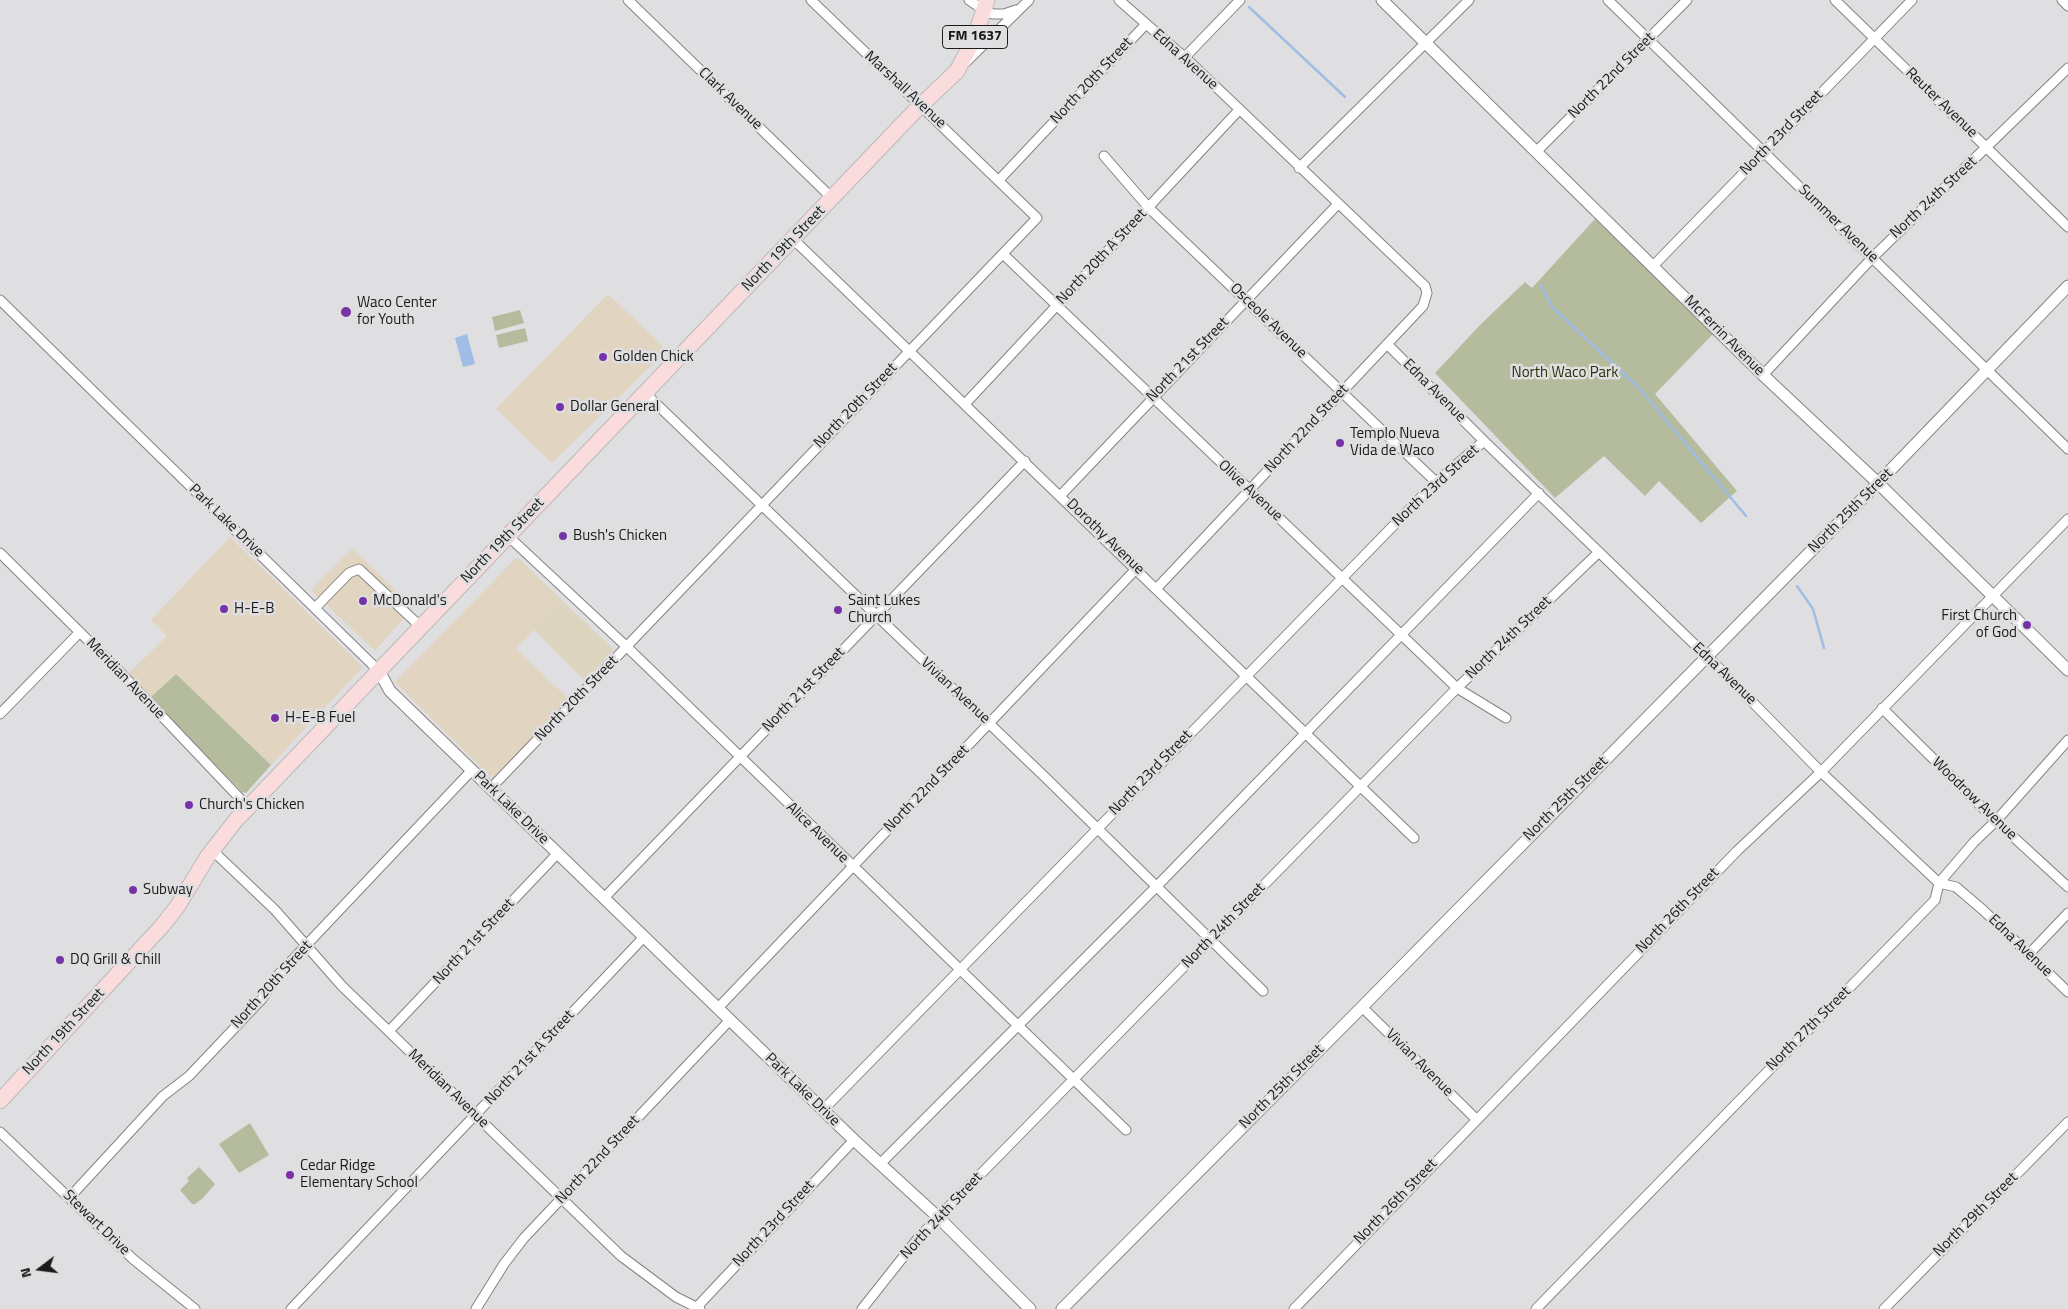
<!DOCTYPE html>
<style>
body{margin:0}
#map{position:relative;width:2068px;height:1309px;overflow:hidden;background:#dfdfe1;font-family:"Titillium Web",sans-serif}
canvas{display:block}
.north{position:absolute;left:15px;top:1244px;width:50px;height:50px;-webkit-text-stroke:4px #dfdfe1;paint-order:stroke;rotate:255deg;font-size:14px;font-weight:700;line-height:20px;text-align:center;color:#1a1a1b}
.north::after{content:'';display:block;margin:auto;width:18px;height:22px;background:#1a1a1b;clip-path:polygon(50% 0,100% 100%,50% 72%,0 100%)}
</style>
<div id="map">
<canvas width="2068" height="1309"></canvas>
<div class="north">N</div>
</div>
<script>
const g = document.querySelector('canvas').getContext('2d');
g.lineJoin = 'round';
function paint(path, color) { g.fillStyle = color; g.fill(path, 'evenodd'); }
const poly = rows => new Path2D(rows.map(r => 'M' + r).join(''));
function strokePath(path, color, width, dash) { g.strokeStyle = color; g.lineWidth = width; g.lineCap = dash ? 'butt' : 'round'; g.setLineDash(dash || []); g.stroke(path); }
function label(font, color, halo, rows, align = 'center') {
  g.font = font + ' "Titillium Web",sans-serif'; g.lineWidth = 5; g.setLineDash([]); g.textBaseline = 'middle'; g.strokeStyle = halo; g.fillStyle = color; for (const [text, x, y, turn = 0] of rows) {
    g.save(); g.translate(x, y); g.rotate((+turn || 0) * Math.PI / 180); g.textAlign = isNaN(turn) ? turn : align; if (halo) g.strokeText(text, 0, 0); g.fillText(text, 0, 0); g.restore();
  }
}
const commercial = poly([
 [608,294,667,350,552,463,496,409],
 [230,537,363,667,271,765,176,674,150,698,128,674,167,636,151,620],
 [353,548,413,608,375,651,311,590],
 [517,557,562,600,516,649,569,699,493,779,395,682]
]);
const industrial = poly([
 [562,600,614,650,585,681,534,630]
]);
const green = poly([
 [1595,219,1714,333,1655,394,1737,491,1701,523,1659,481,1645,496,1604,456,1555,498,1435,373,1481,324,1525,282,1532,288],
 [520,310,524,323,495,331,492,317],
 [525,328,528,341,499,348,496,335],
 [176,674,271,765,246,793,242,792,150,698],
 [250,1123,269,1155,239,1173,219,1144],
 [199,1167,215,1184,203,1198,195,1204,192,1204,180,1190,189,1181,187,1178]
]);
const water = poly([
 [467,334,475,364,463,367,455,338]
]);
const stream = poly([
 [1249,7,1345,97],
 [1541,285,1552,307,1639,388,1746,516],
 [1797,586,1813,609,1824,648]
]);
const minor = poly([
 [628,0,832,198],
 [969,0,985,11,993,14,1004,14,1016,10],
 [1119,0,1191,63,1425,286,1427,293,1423,306,1157,588],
 [1608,0,2068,449],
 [1835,0,2068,227],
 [2062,0,2068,6],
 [1184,58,1240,0],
 [966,62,1029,0],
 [1536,152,1687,0],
 [1104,156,1149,208,1436,482],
 [1299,168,1469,0],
 [999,180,1146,24],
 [793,239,1414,838],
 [1003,254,1457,688,1506,718],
 [1653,266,1912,0],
 [0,300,379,671],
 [1387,344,1484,441,1718,667,1821,772,1939,883,1956,887,1983,910,2068,992],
 [1763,375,1873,257,2068,68],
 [645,393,1048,780,1263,991],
 [965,404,1239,110],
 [1061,495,1337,205],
 [508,536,627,647,1126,1130],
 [0,553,119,671,248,807],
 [315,608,349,573,359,569,421,627],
 [1882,708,1996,821,2068,887],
 [0,714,80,632],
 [491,788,1037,218,811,0],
 [212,850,275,910,342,986,621,1256,676,1297,700,1309],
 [604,898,1025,461],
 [2029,954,2068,913],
 [1362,1007,1476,1119],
 [718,1008,1137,568],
 [389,1031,558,853],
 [823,1110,1436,482,1484,441],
 [0,1132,133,1259,195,1309],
 [881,1163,1157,886,1539,493],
 [70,1197,163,1096,189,1076,262,999,278,975,472,770],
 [291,1309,644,937],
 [476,1309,504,1264,524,1238,730,1020],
 [695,1309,854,1140],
 [862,1309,919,1237,1457,688,1598,553],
 [1294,1309,1737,851,1821,772,2068,519],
 [1536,1309,1935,900,1939,883,1974,842,1996,821,2068,740],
 [1884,1309,2068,1122]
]);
const tertiary = poly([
 [1382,0,1763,375,1878,483,2068,670],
 [379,671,390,691,854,1140,939,1218,1030,1309],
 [1062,1309,1362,1007,1878,483,2068,286]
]);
const primary = poly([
 [0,1101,162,926,177,907,208,856,236,820,915,111,957,71,975,37,987,0]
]);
const markers = [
 [346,312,6,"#7633a7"],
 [603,357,5,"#7633a7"],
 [560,407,5,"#7633a7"],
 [1340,443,5,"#7633a7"],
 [563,536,5,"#7633a7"],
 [363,601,5,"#7633a7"],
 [224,609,5,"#7633a7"],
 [838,610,5,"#7633a7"],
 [2027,625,5,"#7633a7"],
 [275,718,5,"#7633a7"],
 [189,805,5,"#7633a7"],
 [133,890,5,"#7633a7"],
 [60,960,5,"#7633a7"],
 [290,1175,5,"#7633a7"]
];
const shields = [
 [975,37,65]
];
const shieldNames = [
 ["FM 1637",975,37]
];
const streetNames = [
 ["Edna Avenue",1185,60,42],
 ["North 22nd Street",1612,76,-45],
 ["North 20th Street",1092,81,-47],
 ["Marshall Avenue",905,90,43],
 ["Clark Avenue",730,99,44],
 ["Reuter Avenue",1941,103,44],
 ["North 23rd Street",1782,133,-46],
 ["North 24th Street",1934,198,-43],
 ["Summer Avenue",1838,224,44],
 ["North 19th Street",784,249,-46],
 ["North 20th A Street",1102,257,-47],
 ["Osceole Avenue",1268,321,44],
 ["McFerrin Avenue",1724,336,45],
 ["North 21st Street",1188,360,-46],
 ["Edna Avenue",1434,391,45],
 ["North 20th Street",856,406,-46],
 ["North 22nd Street",1307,429,-47],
 ["North 23rd Street",1436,486,-43],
 ["Olive Avenue",1250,491,43],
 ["North 25th Street",1851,511,-45],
 ["Park Lake Drive",226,521,44],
 ["Dorothy Avenue",1105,537,44],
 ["North 19th Street",503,541,-46],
 ["North 24th Street",1509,638,-44],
 ["Edna Avenue",1724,674,44],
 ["Meridian Avenue",125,679,46],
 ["North 21st Street",804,690,-46],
 ["Vivian Avenue",955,691,43],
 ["North 20th Street",577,699,-46],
 ["North 23rd Street",1151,773,-46],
 ["North 22nd Street",927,789,-46],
 ["North 25th Street",1566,799,-45],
 ["Woodrow Avenue",1974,799,44],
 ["Park Lake Drive",511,808,44],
 ["Alice Avenue",817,833,44],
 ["North 26th Street",1678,911,-46],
 ["North 24th Street",1224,926,-46],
 ["North 21st Street",474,942,-47],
 ["Edna Avenue",2020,946,44],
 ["North 20th Street",272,985,-48],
 ["North 27th Street",1809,1029,-45],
 ["North 19th Street",64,1032,-47],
 ["North 21st A Street",530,1058,-47],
 ["Vivian Avenue",1419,1063,45],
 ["North 25th Street",1282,1087,-45],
 ["Meridian Avenue",448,1089,44],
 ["Park Lake Drive",802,1090,44],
 ["North 22nd Street",598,1160,-47],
 ["North 26th Street",1396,1202,-46],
 ["North 29th Street",1976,1215,-45],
 ["North 24th Street",942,1216,-47],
 ["Stewart Drive",96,1223,44],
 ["North 23rd Street",774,1224,-47]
];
const poiNames = [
 ["Waco Center",357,303],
 ["for Youth",357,320],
 ["Golden Chick",613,357],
 ["Dollar General",570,407],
 ["Templo Nueva",1350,434],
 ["Vida de Waco",1350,451],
 ["Bush's Chicken",573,536],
 ["McDonald's",373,601],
 ["Saint Lukes",848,601],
 ["Church",848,618],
 ["H-E-B",234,609],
 ["First Church",2017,616,"right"],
 ["of God",2017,633,"right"],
 ["H-E-B Fuel",285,718],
 ["Church's Chicken",199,805],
 ["Subway",143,890],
 ["DQ Grill & Chill",70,960],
 ["Cedar Ridge",300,1166],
 ["Elementary School",300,1183]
];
const parkNames = [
 ["North Waco Park",1565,373]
];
paint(commercial, '#e1d4c1');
paint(industrial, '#ded5c0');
paint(green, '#b5bc9d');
paint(water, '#9fbde5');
strokePath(stream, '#9fbde5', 2.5);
strokePath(minor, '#838385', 11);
strokePath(tertiary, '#838385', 13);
strokePath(primary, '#bababb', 17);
strokePath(minor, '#fff', 9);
strokePath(tertiary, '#fff', 11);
strokePath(primary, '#fadcdc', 15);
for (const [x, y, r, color] of markers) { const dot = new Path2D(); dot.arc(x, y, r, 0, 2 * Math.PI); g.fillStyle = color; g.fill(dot); strokePath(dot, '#dfdfe1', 2); }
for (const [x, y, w] of shields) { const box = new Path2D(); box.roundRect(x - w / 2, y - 11.5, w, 23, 4); g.fillStyle = '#dfdfe1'; g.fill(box); strokePath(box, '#1a1a1b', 1); }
label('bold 14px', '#1a1a1b', null, shieldNames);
label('15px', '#1a1a1b', '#dfdfe1', streetNames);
label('15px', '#1a1a1b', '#dfdfe1', poiNames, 'left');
label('15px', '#2a3009', '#dfdfe1', parkNames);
</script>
